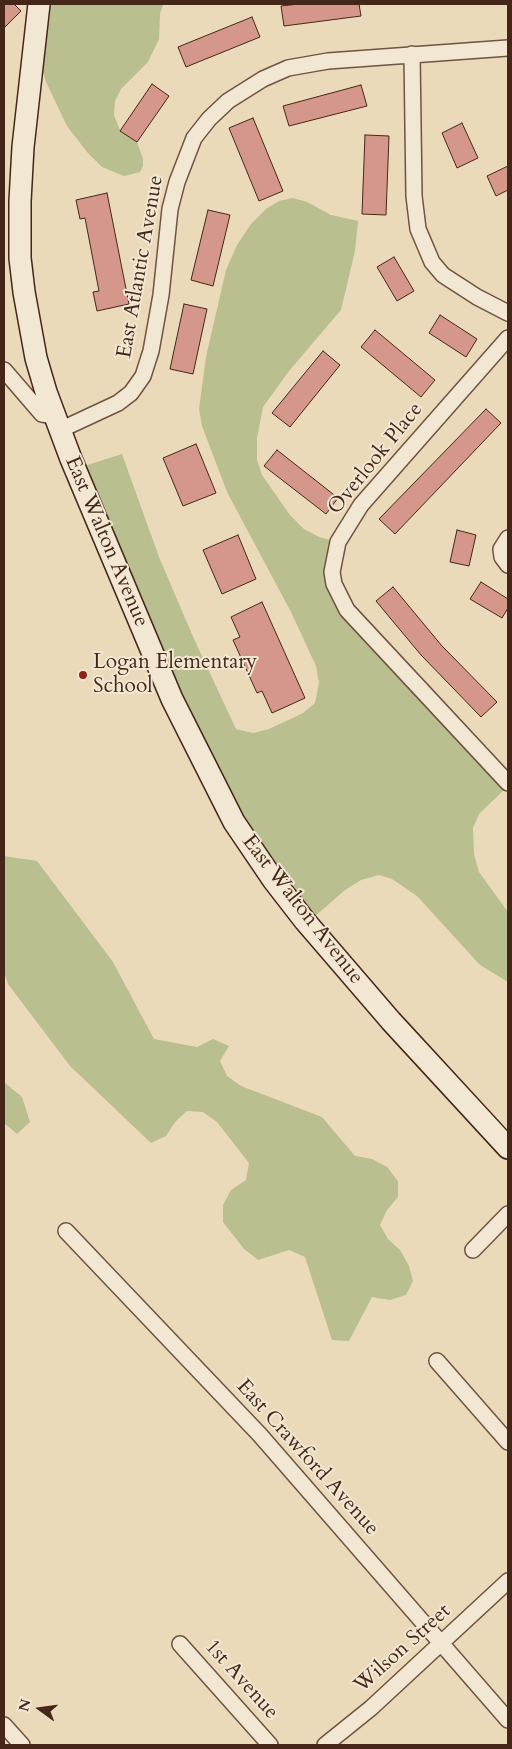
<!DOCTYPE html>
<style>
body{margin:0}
#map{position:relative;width:512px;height:1749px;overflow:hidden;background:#eadaba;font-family:Cardo,serif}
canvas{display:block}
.frame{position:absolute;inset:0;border:5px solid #442719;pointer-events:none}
.north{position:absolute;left:15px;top:1684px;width:50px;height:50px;-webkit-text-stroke:4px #f1e7d2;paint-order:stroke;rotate:284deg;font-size:14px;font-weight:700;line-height:20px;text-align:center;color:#442719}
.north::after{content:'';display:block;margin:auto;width:18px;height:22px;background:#442719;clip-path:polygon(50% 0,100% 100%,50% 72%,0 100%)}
</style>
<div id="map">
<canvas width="512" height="1749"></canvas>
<div class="frame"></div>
<div class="north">N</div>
</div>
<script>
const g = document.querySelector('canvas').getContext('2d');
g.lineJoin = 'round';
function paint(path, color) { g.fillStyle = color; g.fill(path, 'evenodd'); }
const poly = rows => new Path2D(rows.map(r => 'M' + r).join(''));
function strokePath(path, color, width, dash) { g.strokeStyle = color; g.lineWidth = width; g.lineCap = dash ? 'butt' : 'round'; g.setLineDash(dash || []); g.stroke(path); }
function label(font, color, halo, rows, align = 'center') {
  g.font = font + ' Cardo,serif'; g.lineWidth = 4; g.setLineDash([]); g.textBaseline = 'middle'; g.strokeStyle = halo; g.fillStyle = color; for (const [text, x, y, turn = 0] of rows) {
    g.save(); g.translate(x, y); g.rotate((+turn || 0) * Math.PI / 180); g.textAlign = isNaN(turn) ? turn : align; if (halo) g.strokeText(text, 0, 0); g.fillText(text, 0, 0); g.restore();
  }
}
const green = poly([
 [40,4,166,4,163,5,160,14,159,39,148,62,121,89,115,101,114,115,120,130,137,142,143,159,143,166,140,172,124,176,102,167,87,152,67,126,46,82,38,56],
 [293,198,307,202,331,215,358,221,355,251,341,310,289,371,263,407,257,438,257,460,262,475,290,515,304,529,319,537,337,542,333,584,508,786,479,814,473,828,474,854,479,872,508,912,508,982,480,965,417,896,392,879,379,875,361,880,345,890,313,918,238,820,75,469,122,454,159,557,194,639,236,729,253,733,269,729,303,713,315,703,319,683,316,666,291,612,227,492,202,426,199,409,206,357,226,270,237,245,251,224,266,209,279,201],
 [4,856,37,861,113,962,154,1039,197,1047,213,1039,229,1046,220,1061,227,1076,241,1086,322,1117,355,1156,372,1159,387,1167,398,1181,398,1197,387,1210,380,1225,388,1239,400,1250,409,1266,413,1281,406,1295,390,1300,372,1297,349,1341,332,1340,305,1257,289,1250,258,1260,244,1249,223,1222,223,1205,231,1190,246,1180,249,1163,217,1122,203,1112,187,1111,175,1122,166,1136,151,1143,70,1066,8,984,4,972],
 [4,1082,22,1097,30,1122,17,1134,4,1123]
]);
const building = poly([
 [4,4,14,4,21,11,4,28,4,4],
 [299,4,359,4,361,16,284,26,281,6,299,4],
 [252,17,260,37,186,67,178,47,252,17],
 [152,84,169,96,137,142,120,131,152,84],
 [361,85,367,106,289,126,283,106,361,85],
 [253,118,283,191,259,201,229,128,253,118],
 [462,123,478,158,457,168,442,133,462,123],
 [365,135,389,136,386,215,362,214,365,135],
 [508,166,508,190,496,196,487,176,508,166],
 [107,193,129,304,97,311,93,292,99,291,85,218,80,219,76,200,107,193],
 [208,210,230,215,213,286,191,280,208,210],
 [394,257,414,291,397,301,377,267,394,257],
 [184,304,207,309,193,374,170,369,184,304],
 [440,315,477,339,466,357,429,333,440,315],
 [375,330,435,380,421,397,361,347,375,330],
 [323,351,340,365,290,427,272,413,323,351],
 [486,409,501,423,395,534,379,519,486,409],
 [196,444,216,493,183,506,163,458,196,444],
 [277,450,338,498,326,514,264,466,277,450],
 [457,530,476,535,469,566,450,562,457,530],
 [238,535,256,579,222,594,203,550,238,535],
 [481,582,508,599,508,608,502,618,470,599,481,582],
 [393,587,442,646,497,702,481,717,421,655,376,601,393,587],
 [262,602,305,698,272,713,262,691,257,693,233,640,240,637,231,617,262,602]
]);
const minor = poly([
 [412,54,414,196,418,229,432,262,443,275,477,297,508,313],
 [508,338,361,505,338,542,332,572,334,584,347,610,508,783],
 [4,370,42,414,55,416],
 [60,430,118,403,131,393,143,376,151,351,161,295,170,209,177,182,194,138,209,119,228,101,263,79,288,68,328,61,508,48],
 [508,538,501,549,502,557,508,565],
 [66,1231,260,1435,508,1720],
 [473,1250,508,1214],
 [437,1361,508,1442],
 [180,1644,270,1745],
 [4,1725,22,1745],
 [325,1745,371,1708,508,1581]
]);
const secondary = poly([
 [39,4,23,147,20,201,20,258,24,292,36,358,46,392,71,459,172,699,234,822,274,881,305,921,391,1021,508,1148]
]);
const markers = [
 [83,675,5,"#8f2418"]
];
const streetNames = [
 ["East Atlantic Avenue",141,267,-80],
 ["Overlook Place",376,459,-51],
 ["East Walton Avenue",106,542,67],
 ["East Walton Avenue",302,910,52],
 ["East Crawford Avenue",307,1458,48],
 ["Wilson Street",403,1649,-42],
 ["1st Avenue",241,1680,48]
];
const poiNames = [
 ["Logan Elementary",93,663],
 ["School",93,687]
];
paint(green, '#b9bf8e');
paint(building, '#d6978b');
strokePath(building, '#442719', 1);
strokePath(minor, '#6e5441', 18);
strokePath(secondary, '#442719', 24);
strokePath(minor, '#f1e7d2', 15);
strokePath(secondary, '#f1e7d2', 21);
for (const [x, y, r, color] of markers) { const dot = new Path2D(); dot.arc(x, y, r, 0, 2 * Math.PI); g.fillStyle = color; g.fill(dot); strokePath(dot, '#f1e7d2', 2); }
label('21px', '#442719', '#f1e7d2', streetNames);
label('21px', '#442719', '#f1e7d2', poiNames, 'left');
</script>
